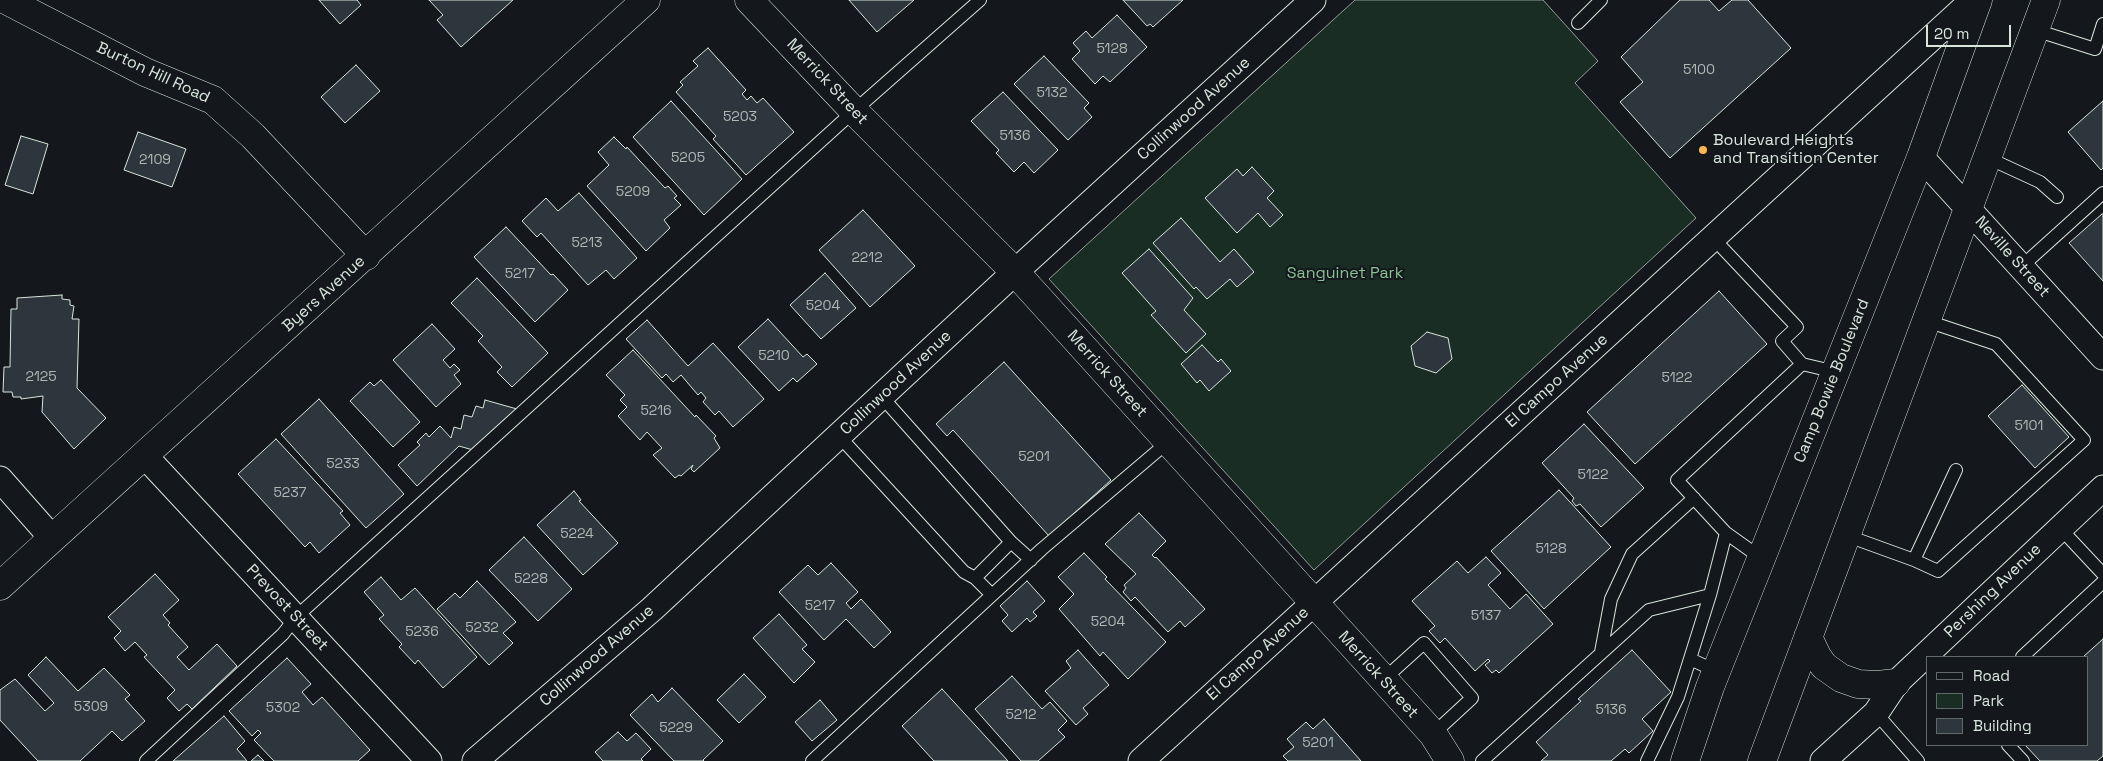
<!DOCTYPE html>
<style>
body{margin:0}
#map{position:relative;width:2103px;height:761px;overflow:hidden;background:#14181c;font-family:"Space Grotesk",sans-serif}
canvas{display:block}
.legend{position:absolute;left:1926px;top:656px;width:162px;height:90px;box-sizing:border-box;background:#14181c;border:1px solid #626a69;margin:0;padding:6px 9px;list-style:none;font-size:15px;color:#d8e6dc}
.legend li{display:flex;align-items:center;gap:10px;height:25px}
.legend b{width:25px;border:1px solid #626a69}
.scale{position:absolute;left:1926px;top:25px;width:85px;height:22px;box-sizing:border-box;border:2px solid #d8e6dc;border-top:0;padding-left:6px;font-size:15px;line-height:18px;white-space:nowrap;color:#d8e6dc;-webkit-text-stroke:4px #14181c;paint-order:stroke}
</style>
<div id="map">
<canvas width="2103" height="761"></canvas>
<ul class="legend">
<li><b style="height:6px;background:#14181c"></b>Road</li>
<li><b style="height:14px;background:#1a2d24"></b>Park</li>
<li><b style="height:14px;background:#2c363c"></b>Building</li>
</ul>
<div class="scale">20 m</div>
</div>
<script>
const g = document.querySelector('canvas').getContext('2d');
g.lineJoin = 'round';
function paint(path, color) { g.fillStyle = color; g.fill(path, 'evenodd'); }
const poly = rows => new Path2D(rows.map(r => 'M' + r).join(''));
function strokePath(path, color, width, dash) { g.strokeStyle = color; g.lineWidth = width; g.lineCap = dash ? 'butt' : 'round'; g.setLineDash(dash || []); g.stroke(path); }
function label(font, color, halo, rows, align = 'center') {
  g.font = font + ' "Space Grotesk",sans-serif'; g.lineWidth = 4; g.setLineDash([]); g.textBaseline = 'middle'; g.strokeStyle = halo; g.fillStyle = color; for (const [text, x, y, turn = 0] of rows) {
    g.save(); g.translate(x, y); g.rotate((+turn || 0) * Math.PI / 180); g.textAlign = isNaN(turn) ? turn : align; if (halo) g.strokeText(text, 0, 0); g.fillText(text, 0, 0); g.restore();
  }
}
const green = poly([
 [1355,0,1543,0,1598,61,1575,83,1696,218,1314,570,1049,279,1355,0]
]);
const building = poly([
 [319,0,357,0,361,5,340,24,319,0],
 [429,0,513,0,461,47,437,20,443,15,429,0],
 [849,0,914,0,877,32,849,0],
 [1123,0,1183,0,1153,27,1150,24,1147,26,1123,0],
 [1680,0,1709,0,1719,11,1732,0,1748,0,1791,48,1670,158,1620,102,1643,82,1621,57,1680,0],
 [1117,15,1147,47,1110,82,1103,76,1095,84,1072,59,1080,51,1073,43,1086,31,1092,38,1117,15],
 [708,48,746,90,742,94,747,100,751,96,757,103,763,98,794,132,746,175,713,139,716,136,676,92,683,85,680,82,698,66,693,61,708,48],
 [1044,56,1089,103,1084,108,1092,117,1068,140,1014,84,1044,56],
 [356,65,380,91,345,123,321,97,356,65],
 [1003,92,1058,150,1034,173,1024,162,1014,172,996,153,999,150,971,121,1003,92],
 [671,101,742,179,704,215,633,137,671,101],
 [2103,101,2103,168,2101,170,2068,132,2103,101],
 [138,132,186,149,172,187,124,170,138,132],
 [21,136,48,144,33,194,5,185,21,136],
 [614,137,626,149,627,147,665,188,668,186,677,196,674,198,681,205,664,220,670,228,646,251,587,186,609,165,598,152,614,137],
 [1252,167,1274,191,1267,198,1283,215,1270,227,1258,213,1237,233,1205,198,1237,169,1243,176,1252,167],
 [579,193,637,258,614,279,606,270,588,285,541,233,537,237,522,221,546,198,558,211,579,193],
 [863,210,915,266,870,307,819,250,863,210],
 [2102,214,2103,214,2103,281,2069,243,2102,214],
 [1181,218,1220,262,1234,249,1254,272,1237,287,1230,279,1207,299,1196,287,1194,289,1153,243,1181,218],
 [506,227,551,275,553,274,568,290,535,322,474,257,506,227],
 [1149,249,1193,298,1184,310,1206,334,1186,353,1151,315,1156,311,1122,273,1149,249],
 [825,273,856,308,821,339,790,305,825,273],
 [477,278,548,353,512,387,497,372,502,367,478,341,483,336,451,303,477,278],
 [1719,291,1767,344,1635,464,1587,412,1719,291],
 [62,295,62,299,70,300,70,305,74,306,72,319,79,319,77,388,106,418,74,449,42,412,43,396,21,399,21,397,13,397,12,392,3,392,4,367,10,367,11,309,17,309,17,298,62,295],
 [768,319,803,357,807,354,817,364,797,382,793,378,779,391,738,347,768,319],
 [647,320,688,366,713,343,764,399,733,427,719,411,715,415,703,402,706,398,701,392,698,395,681,375,673,382,666,374,662,378,626,339,647,320],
 [432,324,455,349,443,360,450,368,454,364,460,370,454,375,461,384,436,407,393,360,432,324],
 [1427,332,1448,338,1452,359,1436,373,1415,366,1411,346,1427,332],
 [1202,345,1218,362,1221,359,1231,371,1209,391,1200,380,1197,383,1181,364,1202,345],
 [633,350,695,417,696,415,716,436,714,438,720,448,694,472,691,469,693,465,681,476,679,475,675,478,653,455,662,448,647,432,640,440,618,416,627,407,620,400,625,395,606,375,633,350],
 [1004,362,1111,480,1049,536,953,430,947,436,936,424,1004,362],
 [381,380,420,422,393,447,350,401,370,382,374,386,381,380],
 [2022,385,2069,437,2035,468,1988,416,2022,385],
 [319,399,404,494,366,528,281,434,319,399],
 [485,400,517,409,473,450,459,446,417,486,398,465,420,445,417,442,426,433,429,437,440,426,451,438,454,427,461,429,464,415,472,417,476,406,483,408,485,400],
 [1584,424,1644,488,1601,527,1580,504,1576,506,1572,501,1574,498,1542,463,1584,424],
 [276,439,343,511,340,513,350,525,319,553,310,542,305,547,238,474,276,439],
 [1559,490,1611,547,1544,609,1491,551,1559,490],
 [574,491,581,500,579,501,618,543,583,575,537,525,574,491],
 [1139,513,1166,541,1152,555,1155,558,1156,557,1205,609,1185,627,1180,621,1168,632,1135,597,1131,601,1123,592,1126,588,1124,585,1136,574,1105,544,1139,513],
 [524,537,572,589,538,621,489,570,524,537],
 [1084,553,1107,577,1105,579,1166,642,1128,679,1103,652,1100,656,1059,609,1074,594,1058,577,1084,553],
 [1486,557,1501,573,1488,585,1510,609,1526,594,1553,624,1499,673,1496,670,1492,673,1485,665,1490,661,1488,659,1475,671,1445,638,1440,643,1429,631,1435,626,1412,601,1457,561,1468,573,1486,557],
 [831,563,858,592,846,603,851,609,861,599,891,632,874,648,846,619,824,640,779,592,808,565,818,575,831,563],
 [155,574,179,600,163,615,170,623,168,625,188,647,177,657,189,670,217,644,237,666,192,709,187,704,179,711,167,698,175,690,144,657,147,655,135,642,125,651,114,638,121,631,108,617,155,574],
 [381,577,401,600,415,588,477,657,443,688,418,660,415,664,399,647,402,644,379,619,384,615,364,592,381,577],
 [477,581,516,622,503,633,513,643,489,665,437,609,455,593,460,598,477,581],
 [1027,581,1045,601,1033,612,1037,616,1030,622,1027,618,1012,632,1002,621,1008,615,1000,606,1027,581],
 [779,614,807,645,802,649,815,662,794,683,753,638,779,614],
 [2103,639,2103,756,2097,761,2040,761,2025,745,2087,745,2087,657,2083,657,2103,639],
 [1078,650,1109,685,1083,708,1088,714,1076,725,1045,691,1071,668,1066,661,1078,650],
 [1632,650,1671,692,1642,719,1653,731,1629,753,1625,749,1611,761,1541,761,1548,755,1536,742,1581,701,1578,699,1632,650],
 [46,657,78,691,104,668,130,695,125,699,145,721,122,741,112,731,80,761,38,761,0,720,0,690,15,679,45,711,54,703,28,675,46,657],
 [287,658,311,684,302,692,313,705,322,697,370,750,358,761,274,761,254,740,261,733,258,730,252,736,229,711,287,658],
 [744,674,766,697,739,723,717,700,744,674],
 [1012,676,1042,709,1050,702,1067,721,1058,730,1065,737,1038,761,1021,761,975,709,1012,676],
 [672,688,723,741,703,760,704,761,674,761,630,715,652,694,658,702,672,688],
 [942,689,1008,761,934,761,902,726,942,689],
 [820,700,837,720,812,741,795,722,820,700],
 [224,716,245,741,237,749,247,761,173,761,224,716],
 [1324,719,1361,761,1288,761,1283,756,1294,747,1287,739,1306,722,1313,729,1324,719],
 [618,732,627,741,636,733,651,749,641,759,643,761,603,761,595,752,618,732],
 [258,755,264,761,251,761,258,755]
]);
const lane = poly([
 [1578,23,1601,0],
 [2035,30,2095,49,2103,24],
 [1988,158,2040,182,2057,197],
 [1713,238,1797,327,1782,341,1802,364],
 [2021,267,2103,193],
 [882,397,1011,542,1031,560],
 [839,436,964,572,975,578,992,595],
 [2060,528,2103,574],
 [1845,535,1914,560,1956,470],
 [1761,558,1726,533,1677,480,1802,364,1836,372],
 [1914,560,1938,571,2084,440,1996,344,1927,321],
 [975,578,1011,542],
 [1601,652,1611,599,1632,554,1694,498],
 [2022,657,2103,582],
 [1690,659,1716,671],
 [1383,680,1424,643,1472,698,1433,734],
 [1876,713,1918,761],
 [2008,745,2023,761],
 [146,761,283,634,296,617,854,111,980,0],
 [812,761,1042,549,1168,442],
 [1482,761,1649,610,1710,595],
 [1647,761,1678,697,1710,595,1726,533]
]);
const street = poly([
 [1921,157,2103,357],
 [144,455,429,761],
 [0,479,52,538],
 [475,761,652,609,1015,272,1313,0],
 [1141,761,1973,0],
 [1823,761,1876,713,1896,683,2103,488]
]);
const secondary = poly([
 [6,0,145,72,213,100,253,136,366,256],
 [749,0,854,111,1015,272,1433,734,1450,761],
 [0,586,646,0],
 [1808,637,1817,656,1824,666,1841,678,1858,684,1877,685,1896,683],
 [1685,761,1710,687,1921,157,1978,0],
 [1762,761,2046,0]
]);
const markers = [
 [1703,150,5,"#ffb74d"]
];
const numberNames = [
 ["5128",1112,49],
 ["5100",1699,70],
 ["5132",1052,93],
 ["5203",740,117],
 ["5136",1015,136],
 ["5205",688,158],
 ["2109",155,160],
 ["5209",633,192],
 ["5213",587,243],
 ["2212",867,258],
 ["5217",520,274],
 ["5204",823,306],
 ["5210",774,356],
 ["2125",41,377],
 ["5122",1677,378],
 ["5216",656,411],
 ["5101",2029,426],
 ["5201",1034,457],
 ["5233",343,464],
 ["5122",1593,475],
 ["5237",290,493],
 ["5224",577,534],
 ["5128",1551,549],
 ["5228",531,579],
 ["5217",820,606],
 ["5137",1486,616],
 ["5204",1108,622],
 ["5232",482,628],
 ["5236",422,632],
 ["5309",91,707],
 ["5302",283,708],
 ["5136",1611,710],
 ["5212",1021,715],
 ["5229",676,728],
 ["5201",1318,743]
];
const streetNames = [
 ["Burton Hill Road",153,73,25],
 ["Merrick Street",827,82,47],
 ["Collinwood Avenue",1194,109,-42],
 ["Neville Street",2012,257,48],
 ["Byers Avenue",324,294,-42],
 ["Merrick Street",1107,374,48],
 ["El Campo Avenue",1557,381,-42],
 ["Camp Bowie Boulevard",1832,381,-68],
 ["Collinwood Avenue",896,383,-43],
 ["Pershing Avenue",1993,591,-44],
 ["Prevost Street",287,608,47],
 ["El Campo Avenue",1258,654,-42],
 ["Collinwood Avenue",597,656,-41],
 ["Merrick Street",1378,675,48]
];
const poiNames = [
 ["Boulevard Heights",1713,141],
 ["and Transition Center",1713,159]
];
const parkNames = [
 ["Sanguinet Park",1345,274]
];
paint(green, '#1a2d24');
strokePath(green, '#939e99', 1);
paint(building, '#2c363c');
strokePath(building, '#d8e6dc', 1);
strokePath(lane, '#d8e6dc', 14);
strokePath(street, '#d8e6dc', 27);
strokePath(secondary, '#d8e6dc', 29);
strokePath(lane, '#14181c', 12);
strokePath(street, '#14181c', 25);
strokePath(secondary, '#14181c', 28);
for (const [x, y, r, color] of markers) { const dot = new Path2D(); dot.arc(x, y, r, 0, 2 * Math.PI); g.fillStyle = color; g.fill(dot); strokePath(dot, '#14181c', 2); }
label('14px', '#adbab4', null, numberNames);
label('16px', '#d8e6dc', '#14181c', streetNames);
label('16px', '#d8e6dc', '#14181c', poiNames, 'left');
label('16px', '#8ac095', '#14181c', parkNames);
</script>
